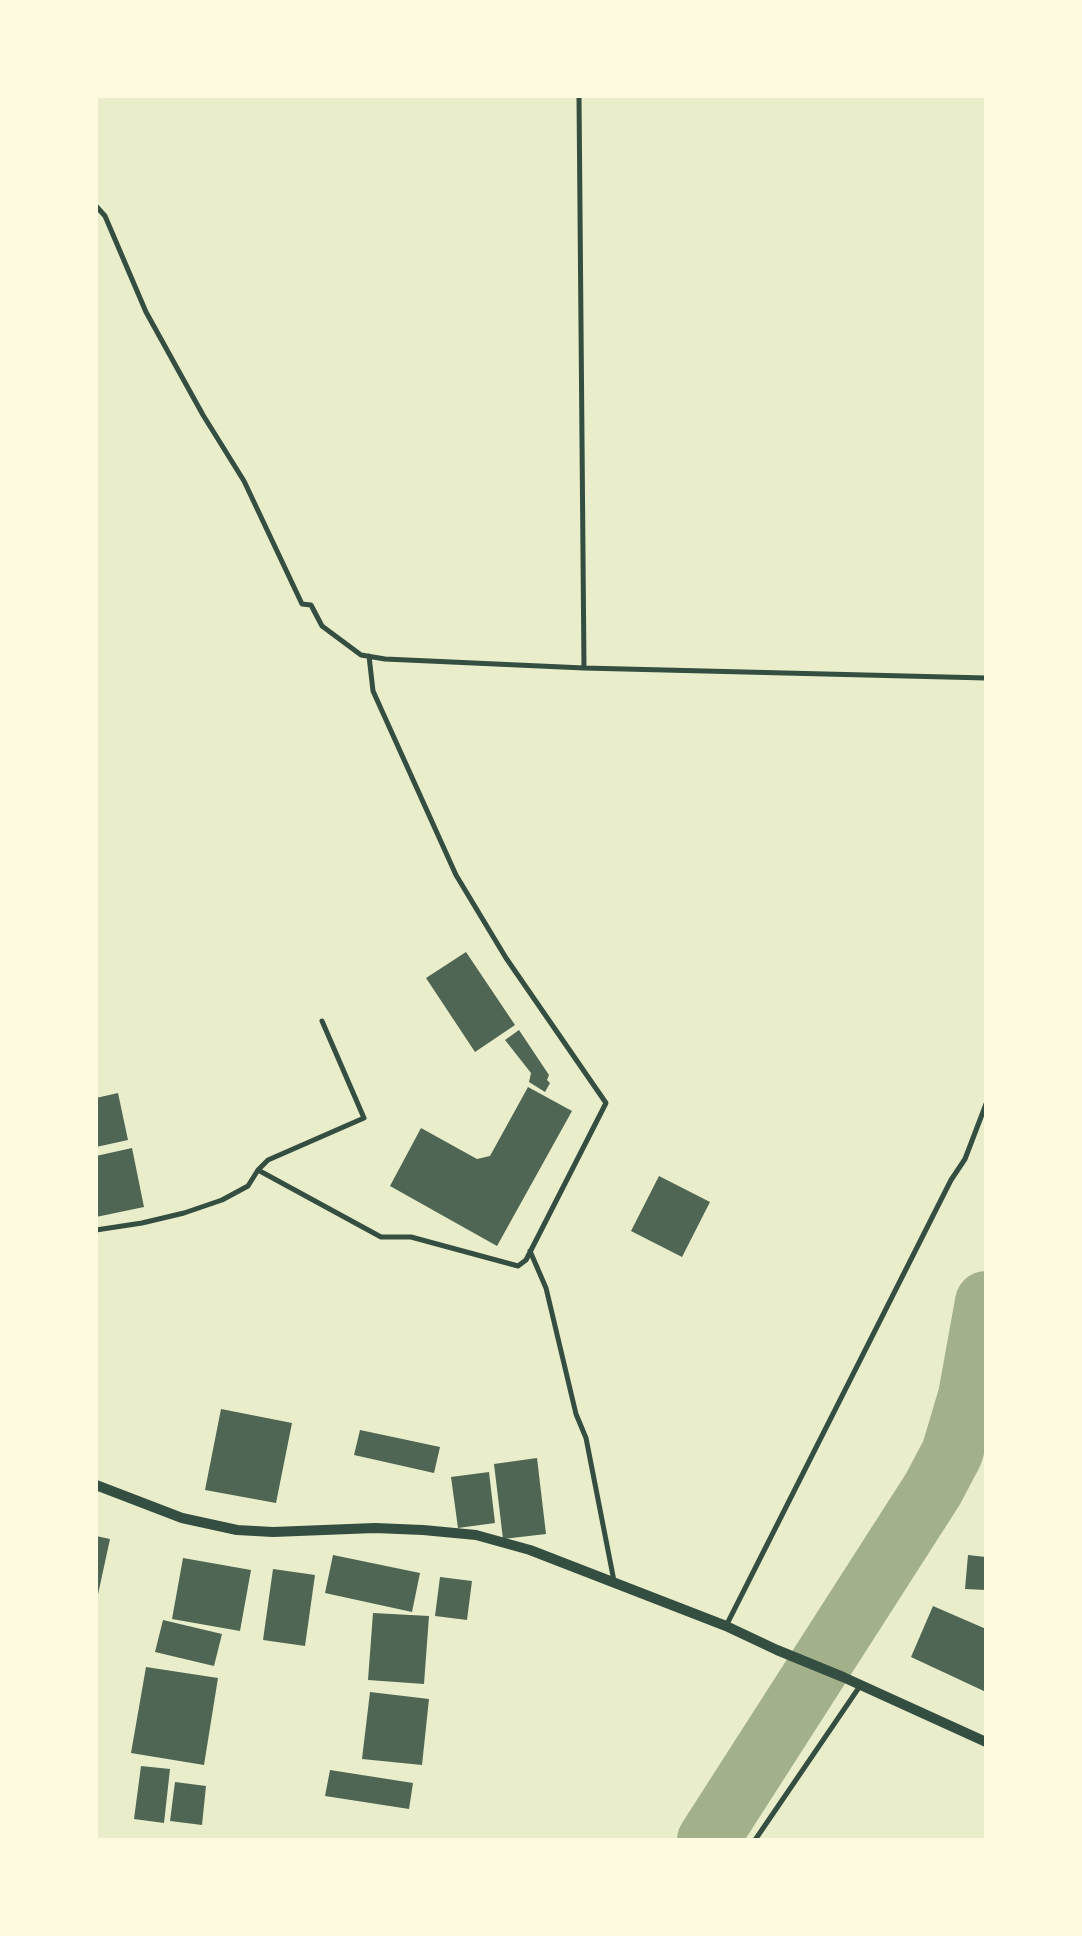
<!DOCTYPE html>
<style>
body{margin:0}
#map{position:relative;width:1082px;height:1936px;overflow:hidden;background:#e9edc9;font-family:Bitter,serif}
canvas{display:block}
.frame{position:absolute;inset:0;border:98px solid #fefae0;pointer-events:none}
</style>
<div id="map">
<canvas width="1082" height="1936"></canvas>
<div class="frame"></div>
</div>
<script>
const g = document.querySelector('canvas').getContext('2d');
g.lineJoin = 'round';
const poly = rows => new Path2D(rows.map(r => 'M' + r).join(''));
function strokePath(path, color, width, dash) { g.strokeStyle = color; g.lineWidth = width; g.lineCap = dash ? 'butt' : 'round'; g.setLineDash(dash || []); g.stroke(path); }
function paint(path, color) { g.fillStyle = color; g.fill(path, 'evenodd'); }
const river = poly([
 [708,1840,933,1489,952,1453,969,1396,986,1302]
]);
const building = poly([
 [466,952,515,1025,475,1052,426,978],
 [519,1030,549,1075,547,1080,550,1083,545,1092,529,1082,531,1073,505,1040],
 [528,1087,572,1111,497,1246,390,1186,421,1128,477,1159,490,1156],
 [118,1093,128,1140,96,1147,96,1098],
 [132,1148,144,1207,96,1217,96,1156],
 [659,1176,710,1202,682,1257,631,1231],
 [221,1409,292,1423,276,1503,205,1490],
 [360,1430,440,1447,434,1473,354,1455],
 [537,1458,546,1534,503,1539,494,1464],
 [489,1472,495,1523,458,1528,451,1477],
 [96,1536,110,1539,97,1599,96,1599],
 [333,1555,420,1573,412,1612,325,1593],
 [968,1555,986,1557,986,1590,965,1589],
 [183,1558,251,1570,240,1631,172,1619],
 [273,1569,315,1575,305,1646,263,1640],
 [440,1577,472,1581,467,1620,435,1616],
 [933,1606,986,1629,986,1692,911,1657],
 [373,1613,429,1616,424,1684,368,1680],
 [163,1620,222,1634,214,1666,155,1652],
 [146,1667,218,1678,204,1765,131,1753],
 [370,1692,429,1699,422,1765,362,1759],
 [141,1766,170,1769,164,1823,134,1819],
 [330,1770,413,1783,409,1809,325,1796],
 [175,1782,206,1786,202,1825,170,1821]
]);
const minor = poly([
 [579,96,584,668],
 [96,206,105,216,146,312,203,415,244,481,302,604,311,605,322,626,361,655,385,659,584,668,986,678],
 [258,1170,381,1237,411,1237,518,1266,526,1260,606,1103,506,958,456,875,373,691,369,656],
 [96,1230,142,1223,184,1213,222,1200,248,1186,258,1170,268,1160,364,1118,322,1021],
 [530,1251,546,1288,576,1414,586,1438,614,1581],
 [726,1626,951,1180,965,1159,986,1104],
 [755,1840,860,1686]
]);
const secondary = poly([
 [96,1485,182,1518,237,1530,273,1532,375,1528,423,1530,476,1535,530,1550,726,1626,777,1650,843,1677,986,1742]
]);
strokePath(river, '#a3b18a', 62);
paint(building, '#4f6655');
strokePath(minor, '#344e41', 5);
strokePath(secondary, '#344e41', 10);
</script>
